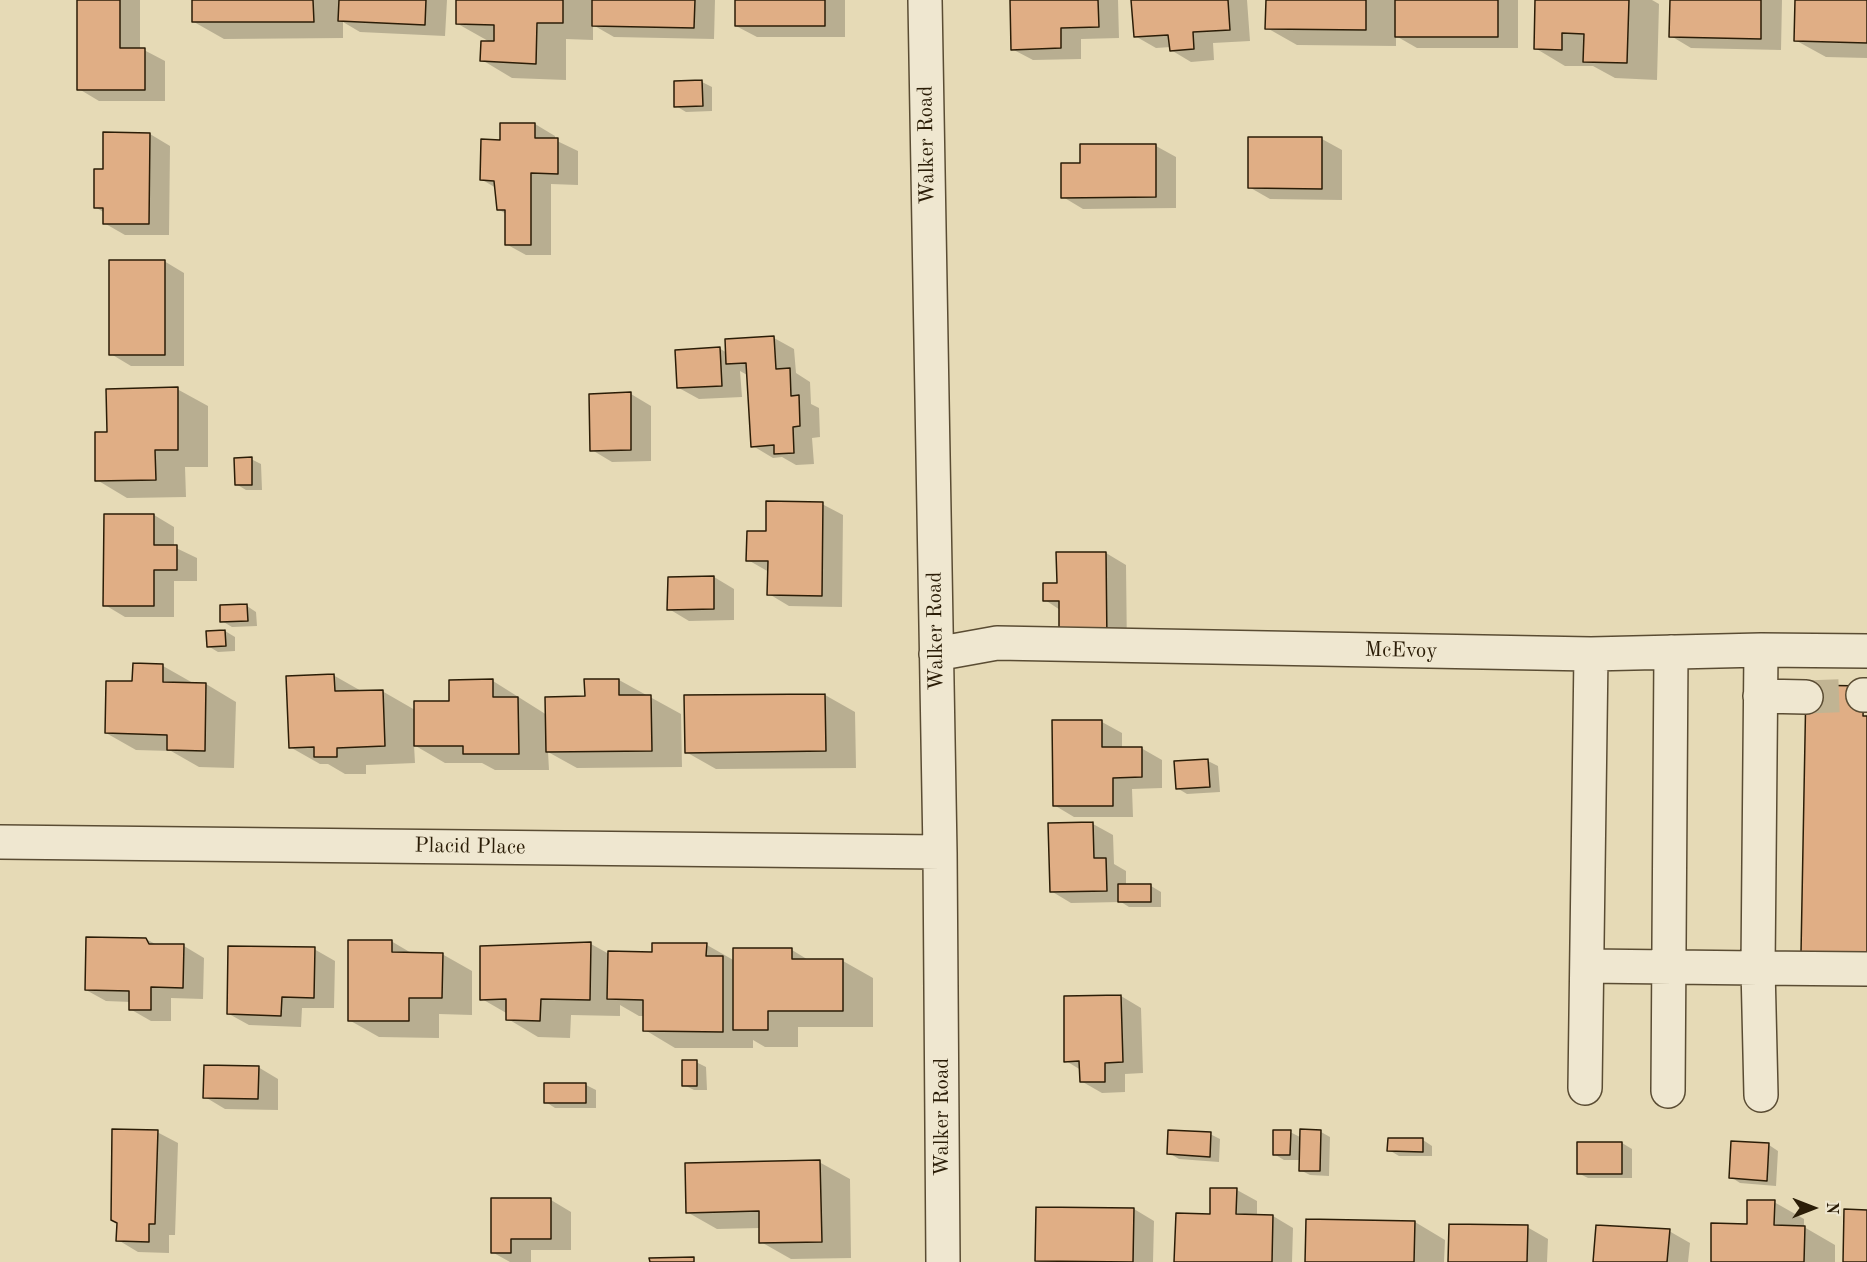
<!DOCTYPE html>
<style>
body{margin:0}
#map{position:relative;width:1867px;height:1262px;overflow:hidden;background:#e6dab6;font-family:"Old Standard TT",serif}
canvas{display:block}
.north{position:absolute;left:1783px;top:1178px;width:60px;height:60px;-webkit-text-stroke:4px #efe7d0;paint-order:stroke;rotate:90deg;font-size:16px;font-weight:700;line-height:24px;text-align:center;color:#2b1d07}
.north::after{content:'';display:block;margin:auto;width:21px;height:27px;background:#2b1d07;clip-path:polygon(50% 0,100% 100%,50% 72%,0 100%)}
</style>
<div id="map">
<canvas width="1867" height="1262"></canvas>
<div class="north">N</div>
</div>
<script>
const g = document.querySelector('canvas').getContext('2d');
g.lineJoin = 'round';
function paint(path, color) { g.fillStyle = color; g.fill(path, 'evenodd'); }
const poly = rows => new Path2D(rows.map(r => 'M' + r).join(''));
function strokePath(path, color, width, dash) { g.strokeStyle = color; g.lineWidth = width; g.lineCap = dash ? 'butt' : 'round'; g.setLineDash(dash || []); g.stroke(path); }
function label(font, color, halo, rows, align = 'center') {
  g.font = font + ' "Old Standard TT",serif'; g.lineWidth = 5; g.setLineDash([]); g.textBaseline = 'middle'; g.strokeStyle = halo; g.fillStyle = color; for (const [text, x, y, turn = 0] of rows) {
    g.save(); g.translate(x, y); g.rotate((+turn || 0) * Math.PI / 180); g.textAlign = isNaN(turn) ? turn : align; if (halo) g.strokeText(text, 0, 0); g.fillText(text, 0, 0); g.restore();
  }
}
const shadow = poly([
 [79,0,140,0,140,50,144,50,165,61,165,101,99,101,79,89],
 [194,0,447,0,445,36,360,32,343,22,343,38,224,39,194,22],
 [458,0,715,0,714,39,614,37,593,25,593,40,566,39,566,80,512,78,482,60,490,42,458,24],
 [736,0,845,0,845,37,757,37,736,26],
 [1011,0,1118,0,1119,38,1081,39,1081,59,1033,60,1012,49],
 [1133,0,1247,0,1250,41,1213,43,1214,60,1191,62,1171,50,1171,47,1156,48,1135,36],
 [1267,0,1518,0,1518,48,1417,48,1396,36,1396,46,1297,45,1267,28],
 [1537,0,1652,0,1659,4,1657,80,1615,78,1593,66,1565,66,1535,48],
 [1671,0,1782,0,1781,50,1691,48,1671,36],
 [1796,0,1867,0,1867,58,1826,57,1795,40],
 [702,82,712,87,712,111,686,112,676,106],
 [535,124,555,136,555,140,578,151,578,185,551,184,551,255,526,255,506,244,506,214,498,209,496,188,481,179,502,141],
 [150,134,170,146,169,235,125,235,104,223,105,213,95,207,105,171],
 [1322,139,1342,150,1342,200,1270,199,1249,187],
 [1156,146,1176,157,1176,208,1083,209,1063,197,1081,164],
 [164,261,184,273,184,366,131,366,111,354],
 [774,338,794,349,796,373,810,382,811,404,819,408,820,437,812,438,814,464,796,465,782,457,773,458,753,446,749,376,740,371,742,397,699,399,679,388,719,348,727,353],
 [177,389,208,406,208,467,185,467,186,497,127,498,97,480,108,433],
 [631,394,651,406,651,461,612,462,592,450],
 [251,459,261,464,262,490,246,490,236,484],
 [822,504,843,515,842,607,789,606,769,594,769,572,748,560,767,532],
 [154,515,174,527,174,547,197,558,197,581,174,581,174,617,125,617,105,605],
 [1106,553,1126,565,1127,654,1045,600,1058,584],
 [714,577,734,589,734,620,689,621,669,609],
 [247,606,256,612,257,626,232,627,222,621],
 [225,631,235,637,235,651,218,652,208,646],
 [163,666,193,683,206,684,236,702,234,768,199,767,171,751,136,750,106,733,134,683],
 [333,675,363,692,382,691,415,710,451,702,493,681,547,715,619,680,681,714,682,767,577,768,548,752,549,770,495,770,482,763,445,763,414,745,415,763,366,765,366,774,345,774,328,764,320,764,290,747],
 [825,695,855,712,856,768,716,769,686,752],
 [1102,722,1122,733,1122,748,1141,748,1162,760,1162,788,1132,789,1133,817,1074,817,1054,805],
 [1208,761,1218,766,1220,792,1187,794,1177,788],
 [1093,824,1113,835,1114,864,1126,871,1126,886,1151,886,1161,892,1161,907,1129,907,1121,902,1071,903,1051,891],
 [146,939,157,945,184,946,204,958,203,999,171,998,171,1021,151,1021,130,1009,131,1002,106,1001,86,990],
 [391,941,413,954,442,954,472,971,472,1015,439,1014,439,1038,379,1037,349,1020],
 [591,944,609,954,653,953,707,945,735,961,792,950,810,961,843,961,873,978,873,1027,798,1027,798,1047,765,1047,753,1040,753,1048,675,1048,645,1030,645,1016,639,1016,620,1005,620,1016,571,1015,570,1038,538,1037,508,1019,508,1014,482,999],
 [314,949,335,961,334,1008,302,1008,301,1027,249,1025,229,1014],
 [1121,996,1141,1008,1143,1073,1125,1074,1125,1092,1102,1093,1081,1081,1081,1070,1066,1061],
 [696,1062,706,1067,707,1090,694,1090,684,1085],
 [258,1067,278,1079,278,1110,225,1109,205,1097],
 [546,1085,586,1085,596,1090,596,1108,555,1108,546,1102],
 [157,1132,178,1143,175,1235,169,1235,169,1253,138,1252,118,1240],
 [1290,1132,1302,1138,1321,1132,1330,1137,1329,1176,1310,1175,1300,1170,1301,1160,1284,1160,1274,1154],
 [1210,1134,1220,1139,1219,1162,1179,1159,1169,1153],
 [1423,1140,1432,1146,1432,1156,1399,1156,1389,1150],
 [1622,1143,1632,1149,1632,1178,1588,1178,1578,1173],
 [1769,1145,1778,1151,1776,1186,1740,1183,1731,1177],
 [819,1162,850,1179,851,1258,791,1259,761,1242,760,1228,717,1229,687,1212],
 [1212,1189,1237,1190,1257,1201,1257,1216,1273,1216,1293,1228,1292,1262,1176,1262,1211,1216],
 [551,1200,571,1212,571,1250,531,1250,531,1262,510,1262,492,1252],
 [1774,1202,1804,1219,1804,1227,1835,1245,1835,1262,1713,1262],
 [1038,1208,1134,1209,1154,1221,1153,1262,1039,1262,1037,1260],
 [1415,1222,1445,1240,1444,1262,1306,1262],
 [1527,1227,1548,1239,1547,1262,1450,1262],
 [1669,1231,1690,1243,1688,1262,1595,1262]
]);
const building = poly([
 [77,0,120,0,120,48,145,48,145,90,77,90,77,0],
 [192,0,313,0,314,22,192,22,192,0],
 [339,0,426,0,425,25,338,21,339,0],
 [456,0,563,0,563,23,537,23,536,64,480,61,481,41,494,41,494,25,456,24,456,0],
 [592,0,695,0,694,28,592,26,592,0],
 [735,0,825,0,825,26,735,26,735,0],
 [1010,0,1098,0,1099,27,1061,28,1061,48,1011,50,1010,0],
 [1131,0,1228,0,1230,30,1193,32,1194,49,1170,51,1168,35,1134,37,1131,0],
 [1266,0,1366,0,1366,30,1265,29,1266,0],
 [1395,0,1498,0,1498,37,1395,37,1395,0],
 [1535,0,1629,0,1627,63,1583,62,1584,34,1562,33,1562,50,1534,49,1535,0],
 [1670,0,1761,0,1761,39,1669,37,1670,0],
 [1795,0,1867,0,1867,43,1794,41,1795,0],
 [702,80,703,106,674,107,674,81,702,80],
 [500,123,535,123,535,138,558,138,558,174,531,173,531,245,505,245,505,210,497,210,494,181,480,180,481,139,500,140,500,123],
 [103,132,150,133,149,224,103,224,103,208,94,208,94,169,103,169,103,132],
 [1248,137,1322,137,1322,189,1248,188,1248,137],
 [1080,144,1156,144,1156,197,1061,198,1061,163,1080,163,1080,144],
 [109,260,165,260,165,355,109,355,109,260],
 [774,336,776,369,790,368,791,396,799,395,800,426,793,427,794,453,774,454,774,445,751,447,746,363,726,364,725,339,774,336],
 [720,347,722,386,677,388,675,350,720,347],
 [178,387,178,450,155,450,156,480,95,481,95,432,107,432,106,389,178,387],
 [631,392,631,450,590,451,589,394,631,392],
 [252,457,252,485,235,485,234,458,252,457],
 [766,501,823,502,822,596,767,595,768,561,746,561,747,531,766,531,766,501],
 [104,514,154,514,154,545,177,545,177,570,154,570,154,606,103,606,104,514],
 [1056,552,1106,552,1107,643,1059,644,1059,601,1043,601,1043,583,1057,583,1056,552],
 [714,576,714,609,667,610,668,577,714,576],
 [247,604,248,621,220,622,220,605,247,604],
 [225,630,226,646,207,647,206,631,225,630],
 [133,663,163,664,163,682,206,683,205,751,167,750,167,735,105,733,106,681,132,681,133,663],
 [334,674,335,691,383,690,385,746,337,748,337,757,314,757,314,747,289,748,286,676,334,674],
 [493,679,493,697,518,697,519,754,463,754,463,746,414,746,414,701,449,701,449,680,493,679],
 [584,679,619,679,619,695,651,695,652,751,546,752,545,697,585,696,584,679],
 [1806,685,1864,686,1863,716,1867,716,1867,955,1801,953,1806,685],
 [825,694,826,751,685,753,684,695,825,694],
 [1052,720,1102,720,1102,747,1142,747,1142,777,1113,778,1113,806,1053,806,1052,720],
 [1208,759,1210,787,1176,789,1174,761,1208,759],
 [1093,822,1094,858,1106,858,1107,891,1050,892,1048,823,1093,822],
 [1118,884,1151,884,1151,902,1118,902,1118,884],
 [86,937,146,938,149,944,184,944,183,988,151,987,151,1010,129,1010,129,991,85,990,86,937],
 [348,940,392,940,392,952,443,953,442,998,409,998,409,1021,348,1021,348,940],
 [591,942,590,1000,541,999,540,1021,506,1020,506,999,480,1000,480,946,591,942],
 [652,943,707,943,706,956,723,956,723,1032,643,1031,643,1000,607,999,608,951,652,952,652,943],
 [228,946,315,947,314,998,282,997,281,1016,227,1014,228,946],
 [733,948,792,948,792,959,843,959,843,1011,768,1011,768,1030,733,1030,733,948],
 [1121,995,1123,1062,1105,1063,1105,1082,1080,1082,1079,1061,1064,1062,1064,996,1121,995],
 [682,1060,697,1060,697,1086,682,1086,682,1060],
 [204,1065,259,1066,258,1099,203,1098,204,1065],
 [544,1083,586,1083,586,1103,544,1103,544,1083],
 [112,1129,158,1130,155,1224,149,1224,149,1242,116,1241,117,1223,111,1220,112,1129],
 [1300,1129,1321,1130,1320,1171,1299,1171,1300,1129],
 [1168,1130,1211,1132,1210,1157,1167,1154,1168,1130],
 [1273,1130,1291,1130,1290,1155,1273,1155,1273,1130],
 [1388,1138,1423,1138,1423,1152,1387,1151,1388,1138],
 [1731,1141,1769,1143,1767,1181,1729,1178,1731,1141],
 [1577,1142,1622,1142,1622,1174,1577,1174,1577,1142],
 [820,1160,822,1242,759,1243,759,1211,686,1213,685,1163,820,1160],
 [1210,1188,1237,1188,1236,1214,1273,1215,1272,1262,1174,1262,1176,1213,1210,1214,1210,1188],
 [491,1198,551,1198,551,1239,511,1239,511,1253,491,1253,491,1198],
 [1747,1200,1775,1200,1774,1225,1805,1226,1804,1262,1711,1262,1711,1223,1747,1224,1747,1200],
 [1036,1207,1134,1208,1133,1262,1035,1261,1036,1207],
 [1844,1209,1867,1210,1867,1262,1843,1262,1844,1209],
 [1306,1219,1415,1221,1414,1262,1305,1262,1306,1219],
 [1449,1224,1528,1225,1527,1262,1448,1262,1449,1224],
 [1596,1225,1670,1229,1667,1262,1593,1262,1596,1225],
 [694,1257,694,1262,650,1262,649,1258,694,1257]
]);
const minorTunnel = poly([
 [1806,697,1863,695]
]);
const minor = poly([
 [925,0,940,852,943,1262],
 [1761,650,1758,968,1867,969],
 [936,654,997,643,1591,654,1761,650,1867,651],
 [1863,695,1867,695],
 [1760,696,1806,697],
 [0,842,940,852],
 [1587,966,1758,968,1761,1095],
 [1585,1088,1591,654],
 [1668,1091,1671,652]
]);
const streetNames = [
 ["Walker Road",927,145,-91],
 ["Walker Road",936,631,-91],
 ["McEvoy",1401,651,1],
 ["Placid Place",470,847,1],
 ["Walker Road",942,1117,-90]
];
paint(shadow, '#0003');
paint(building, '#e0ae85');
strokePath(building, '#2b1d07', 1.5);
strokePath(minorTunnel, '#c1b493', 33, [33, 16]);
strokePath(minor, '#5a4c33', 36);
strokePath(minor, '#efe7d0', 33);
label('21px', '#2b1d07', '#efe7d0', streetNames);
</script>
